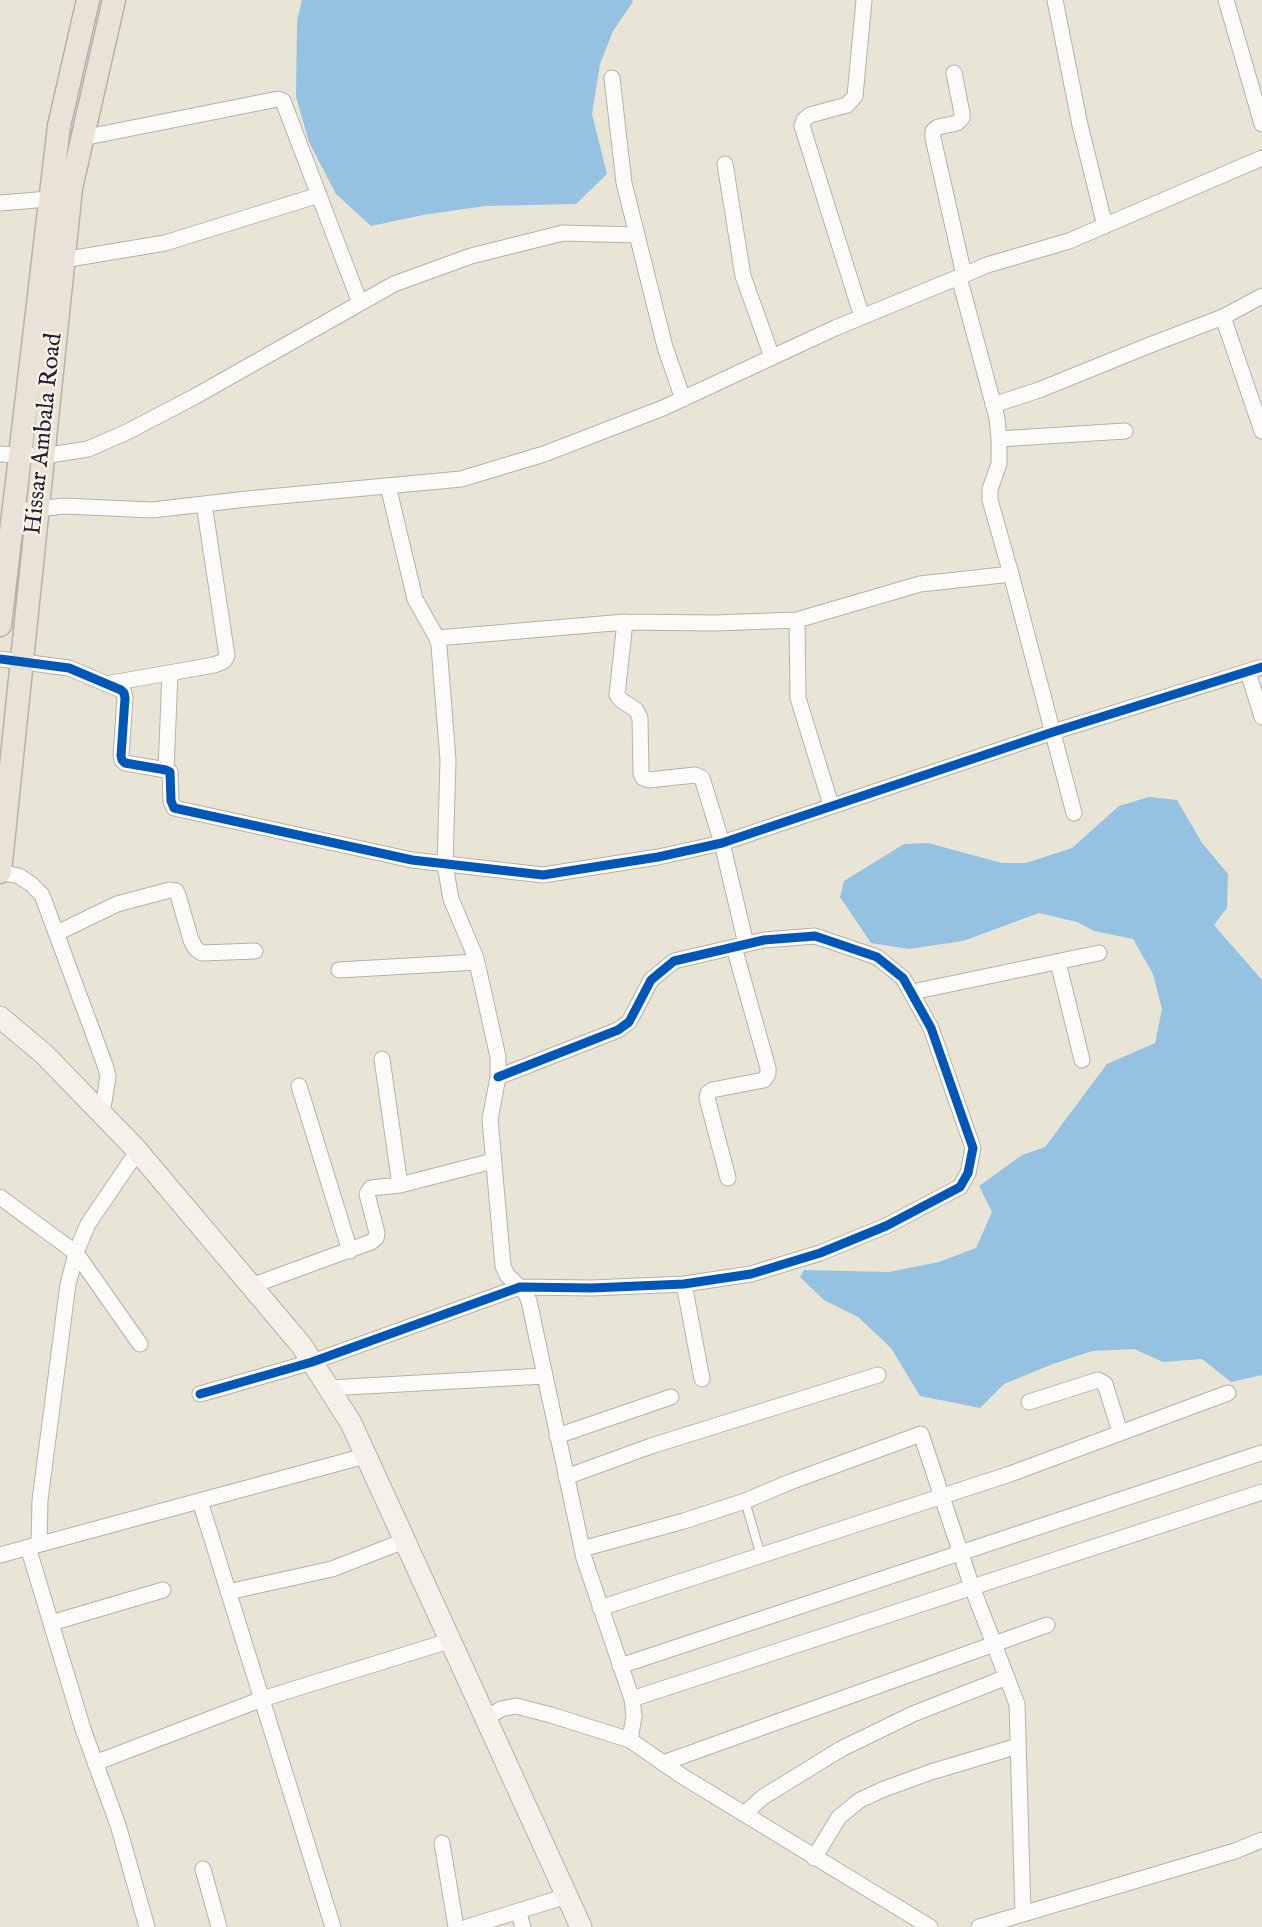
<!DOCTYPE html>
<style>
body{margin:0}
canvas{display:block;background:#e9e5d6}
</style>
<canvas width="1262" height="1927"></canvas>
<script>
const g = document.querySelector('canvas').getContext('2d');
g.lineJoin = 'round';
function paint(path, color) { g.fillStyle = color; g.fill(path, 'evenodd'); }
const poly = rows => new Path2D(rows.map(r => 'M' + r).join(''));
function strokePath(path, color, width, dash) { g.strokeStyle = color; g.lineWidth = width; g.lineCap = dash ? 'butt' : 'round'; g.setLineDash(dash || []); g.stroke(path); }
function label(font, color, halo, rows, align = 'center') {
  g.font = font + ' "IM FELL English",serif'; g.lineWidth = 4.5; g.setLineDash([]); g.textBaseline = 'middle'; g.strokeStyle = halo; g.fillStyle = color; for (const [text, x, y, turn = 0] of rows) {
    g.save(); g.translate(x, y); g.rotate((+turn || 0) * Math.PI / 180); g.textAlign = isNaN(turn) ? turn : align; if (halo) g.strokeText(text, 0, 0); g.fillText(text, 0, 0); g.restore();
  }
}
const water = poly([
 [302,0,632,0,633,2,613,31,600,64,592,114,607,174,576,204,485,206,423,215,371,226,336,194,309,142,296,97,297,21],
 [1149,797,1177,800,1202,843,1228,874,1227,908,1214,925,1262,980,1262,1375,1231,1382,1202,1359,1163,1362,1134,1349,1092,1351,1053,1364,1004,1384,980,1408,920,1396,891,1348,858,1317,824,1300,800,1277,804,1270,889,1272,939,1262,976,1248,992,1212,979,1186,1022,1155,1045,1147,1107,1064,1155,1043,1162,1009,1153,974,1133,939,1094,931,1077,922,1039,913,963,941,909,949,871,943,840,897,844,881,904,844,928,843,1002,863,1026,863,1072,848,1119,806]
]);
const lane = poly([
 [745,1501,761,1556]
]);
const street = poly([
 [1055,0,1080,125,1105,226],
 [1226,0,1262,124],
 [954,73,962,113,962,118,957,123,938,127,933,131,933,138,964,275],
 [612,78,624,183,665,347,683,399],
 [82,138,278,99,283,101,360,303],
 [725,164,743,276,772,357],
 [0,203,60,198],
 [63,260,165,243,319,195],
 [959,277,997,418,999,439,999,464,990,489,990,500,1011,574,1074,813],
 [862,317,802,126,804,120,810,115,847,105,855,96,864,0],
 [1223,317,1262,431],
 [993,405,1039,390,1150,345,1223,317,1262,296],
 [999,439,1125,431],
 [0,454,43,456,88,449,127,432,194,397,394,284,471,256,563,233,637,235],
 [388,486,415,599,437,638,439,646,448,760,445,865,451,899,476,958,498,1057,498,1077,490,1119,503,1266,507,1275,525,1292,529,1301,584,1558,632,1699,634,1716,630,1740],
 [13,512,64,506,152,510,247,499,461,479,544,454,663,408,835,328,959,277,987,265,1069,241,1262,158],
 [797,620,798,698,831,805],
 [625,622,617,695,621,700,636,710,640,718,641,773,643,778,649,780,695,775,702,778,722,843,746,944],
 [437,638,625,622,715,623,797,620,920,584,1011,574],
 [0,659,69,668,121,690,124,693,125,698,121,756,122,760,125,763,166,770,170,772,171,801,174,808,412,860,543,875,658,857,722,843,1053,732,1262,667],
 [1248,672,1262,717],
 [106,684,214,665,224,661,227,656,204,504],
 [166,770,170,673],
 [0,872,19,876,31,884,42,895,105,1065,108,1076,102,1114],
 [57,933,117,904,170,890,176,891,178,895,191,940,196,949,202,953,255,951],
 [1058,962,1082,1060],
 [339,970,477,962],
 [912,992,1099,953],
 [382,1059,400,1185],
 [299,1086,350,1251],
 [728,1178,707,1098,708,1093,712,1090,764,1080,768,1074,768,1068,734,947],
 [0,1197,76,1253,140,1344],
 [684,1284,702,1379],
 [251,1286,371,1242,376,1238,377,1233,367,1194,371,1188,400,1185,493,1161],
 [329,1388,544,1376],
 [200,1394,312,1362,520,1287,592,1288,684,1284,751,1274,820,1253,886,1226,960,1187,968,1173,973,1148,931,1028,903,978,877,957,815,936,764,940,674,961,651,980,629,1022,618,1030,498,1077],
 [1029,1402,1098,1380,1105,1384,1120,1432],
 [557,1436,671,1397],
 [566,1477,651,1446,878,1375],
 [200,1501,333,1927],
 [39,1544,40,1500,68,1284,77,1250,88,1224,137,1152],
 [28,1547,83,1729,118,1825,147,1927],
 [582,1549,684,1521,745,1501,790,1482,921,1434,972,1587,1017,1704,1023,1914],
 [0,1555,365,1456],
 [228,1592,332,1569,404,1541],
 [600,1608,1010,1474,1228,1393],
 [51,1623,163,1590],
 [620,1666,1261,1453],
 [632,1699,1262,1492],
 [485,1719,501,1709,516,1706,551,1715,630,1740,682,1776,930,1927],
 [95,1763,262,1699,449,1641],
 [663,1763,1047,1625],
 [744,1814,763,1797,841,1749,913,1714,1007,1677],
 [442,1843,456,1927],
 [814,1858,839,1817,860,1800,884,1789,931,1772,1018,1746],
 [203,1869,219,1927],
 [518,1911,523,1927],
 [467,1927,567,1896],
 [979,1927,1235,1851,1262,1840]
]);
const secondary = poly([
 [0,1017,45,1055,135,1148,302,1346,312,1362,351,1423,581,1927]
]);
const primary = poly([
 [0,625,59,126,88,0],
 [0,872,71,188,114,0]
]);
const cycleway = poly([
 [0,659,69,668,121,690,124,693,125,698,121,756,122,760,125,763,166,770,170,772,171,801,174,808,412,860,543,875,658,857,722,843,1053,732,1262,667],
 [200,1394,312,1362,520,1287,592,1288,684,1284,751,1274,820,1253,886,1226,960,1187,968,1173,973,1148,931,1028,903,978,877,957,815,936,764,940,674,961,651,980,629,1022,618,1030,498,1077]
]);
const streetNames = [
 ["Hissar Ambala Road",45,434,-84]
];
paint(water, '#96c2e2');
strokePath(lane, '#b4b1aa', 10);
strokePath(street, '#b4b1aa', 17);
strokePath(secondary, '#b4b1aa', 23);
strokePath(primary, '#b4b1aa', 25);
strokePath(lane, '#fcfbf9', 8);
strokePath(street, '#fcfbf9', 15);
strokePath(secondary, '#f5f1ea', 21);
strokePath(primary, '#eae2d6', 22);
strokePath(cycleway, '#0057b8', 9);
label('24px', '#22223b', '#fcf5e5', streetNames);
</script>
